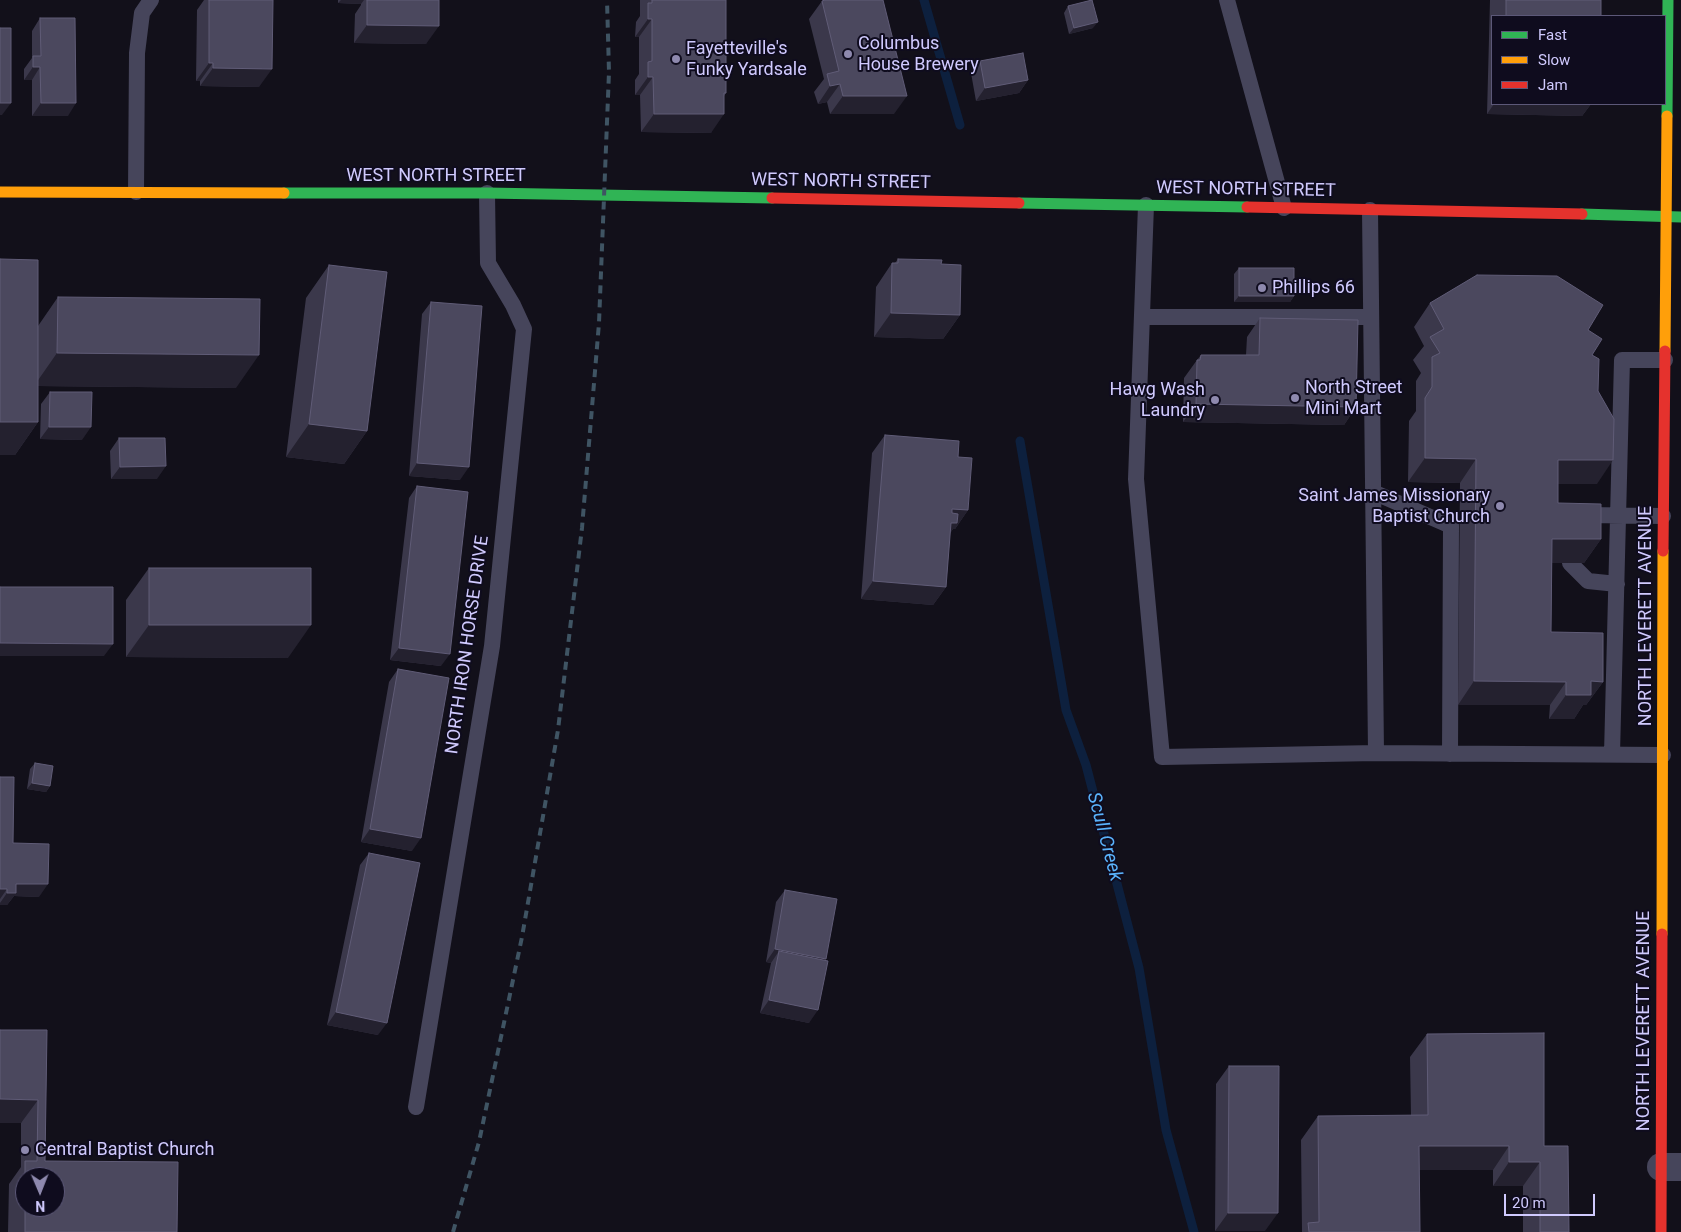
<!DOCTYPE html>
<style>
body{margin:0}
#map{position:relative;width:1681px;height:1232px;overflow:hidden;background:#12101a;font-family:Roboto,sans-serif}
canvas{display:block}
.legend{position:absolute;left:1491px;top:15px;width:175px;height:90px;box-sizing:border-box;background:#0f0c1e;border:1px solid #5c5878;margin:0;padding:6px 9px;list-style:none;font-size:15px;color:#d0cafe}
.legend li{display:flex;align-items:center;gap:10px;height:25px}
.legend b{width:25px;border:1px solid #5c5878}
.north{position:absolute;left:15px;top:1167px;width:50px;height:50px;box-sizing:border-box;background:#0f0c1e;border:1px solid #5c5878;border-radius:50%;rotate:179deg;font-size:14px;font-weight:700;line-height:20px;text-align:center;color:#d0cafe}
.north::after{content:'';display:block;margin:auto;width:18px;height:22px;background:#8e89ae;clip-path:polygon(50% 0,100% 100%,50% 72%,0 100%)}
.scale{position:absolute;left:1504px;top:1194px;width:91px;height:22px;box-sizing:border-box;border:2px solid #d0cafe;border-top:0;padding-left:6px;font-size:15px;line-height:18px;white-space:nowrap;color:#d0cafe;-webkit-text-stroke:4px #0f0c1e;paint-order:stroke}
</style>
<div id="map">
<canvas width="1681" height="1232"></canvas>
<ul class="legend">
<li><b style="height:6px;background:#30b455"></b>Fast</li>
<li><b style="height:6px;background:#ff9f0a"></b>Slow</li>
<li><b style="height:6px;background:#e5322d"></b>Jam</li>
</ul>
<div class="north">N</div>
<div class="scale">20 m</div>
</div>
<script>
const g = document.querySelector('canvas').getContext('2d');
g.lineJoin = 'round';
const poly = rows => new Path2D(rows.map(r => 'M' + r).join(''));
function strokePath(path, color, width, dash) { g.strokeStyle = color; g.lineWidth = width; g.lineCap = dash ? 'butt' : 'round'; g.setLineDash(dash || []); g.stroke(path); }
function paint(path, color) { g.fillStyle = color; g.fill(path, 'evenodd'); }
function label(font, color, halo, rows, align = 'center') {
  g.font = font + ' Roboto,sans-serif'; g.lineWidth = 4; g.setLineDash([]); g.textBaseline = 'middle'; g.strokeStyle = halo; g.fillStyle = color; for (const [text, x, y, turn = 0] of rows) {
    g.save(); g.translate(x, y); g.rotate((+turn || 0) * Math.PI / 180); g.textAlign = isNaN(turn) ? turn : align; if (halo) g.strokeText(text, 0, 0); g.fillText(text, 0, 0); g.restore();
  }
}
const stream = poly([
 [924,0,960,125],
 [1020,441,1066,710,1086,765,1139,968,1166,1130,1194,1232]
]);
const lane = poly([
 [1227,0,1284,208],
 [136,192,137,53,142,13,151,0],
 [1146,205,1136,479,1162,757,1376,753,1370,210],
 [1142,317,1370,317],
 [1373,492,1451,526,1450,754],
 [1580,520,1586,515,1663,516],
 [1570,563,1588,581,1617,584],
 [1376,753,1663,755],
 [1612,754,1622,360,1665,360],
 [416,1107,492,646,524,329,513,305,488,263,487,193]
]);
const street = poly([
 [1661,1167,1681,1167]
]);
const fast = poly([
 [1667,116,1668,0],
 [284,193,487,193,772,198],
 [1019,203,1247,207],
 [1582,214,1681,217]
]);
const slow = poly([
 [0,192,284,193],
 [1665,351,1667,116],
 [1662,934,1663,551]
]);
const jam = poly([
 [772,198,1019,203],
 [1247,207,1582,214],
 [1663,551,1665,351],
 [1661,1232,1662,934]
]);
const rail = poly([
 [453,1232,479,1142,522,937,558,730,582,528,599,323,609,72,607,0]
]);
const wall = poly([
 [204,0,273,0,259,87,200,86,200,81,196,81,197,10],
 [338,0,439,0,426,44,354,43,355,14,361,5,361,4,338,3],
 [640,0,726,0,726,93,724,96,711,133,641,132,640,95,635,95,635,80,639,74,639,37,635,37,636,22,640,16],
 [1490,0,1601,0,1601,16,1492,16,1492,104,1591,104,1582,116,1487,114],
 [822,1,894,114,830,114,827,102,818,104,814,92,824,79,809,19],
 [1068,6,1093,28,1069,34,1064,13],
 [40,18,68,116,32,116,32,80,24,80,24,69,32,58,32,31],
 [980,61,1028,80,1019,93,976,101,971,73],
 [0,259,38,326,58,297,236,388,38,386,38,422,15,455,0,455],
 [898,259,941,264,960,315,943,339,874,337,876,287,892,263,895,263],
 [329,265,367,431,344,464,286,457,306,298],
 [1239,268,1294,296,1290,302,1234,302,1234,274],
 [431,302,460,480,409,476,422,314],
 [1430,303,1588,330,1592,355,1597,484,1558,484,1558,503,1601,539,1584,563,1552,563,1551,632,1603,682,1586,705,1583,705,1574,719,1549,719,1550,705,1458,705,1460,483,1408,482,1409,421,1416,411,1416,381,1421,373,1413,360,1424,346,1414,327],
 [1260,318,1356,407,1344,425,1183,422,1184,378,1197,360,1201,355,1246,355,1247,337],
 [50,392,82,440,40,439,41,404],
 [885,435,958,457,968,510,955,529,953,529,950,533,946,587,933,605,861,599,872,453],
 [119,438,157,479,111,479,110,451],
 [417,486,441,666,390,660,409,498],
 [149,568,288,658,126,657,126,600],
 [398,669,412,851,361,842,389,682],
 [35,763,50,786,46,792,27,789,30,769],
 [0,777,13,843,39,897,14,896,7,905,0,905],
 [369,853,378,1035,327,1025,360,865],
 [785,890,825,960,809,1023,760,1013,771,963,766,962,776,902],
 [47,1030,45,1161,177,1232,8,1232,9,1184,21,1167,21,1123],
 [1427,1034,1544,1146,1569,1232,1523,1232,1523,1186,1493,1186,1493,1170,1419,1170,1420,1232,1302,1232,1301,1140,1318,1116,1411,1116,1410,1057],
 [1229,1066,1265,1231,1215,1231,1216,1084]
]);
const shadedWall = poly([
 [341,0,364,0,361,4,338,3],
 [648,19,652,19,639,37,635,37],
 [1098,22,1093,28,1069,34,1074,28],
 [367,25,439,26,426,44,354,43],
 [209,63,213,63,200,81,196,81],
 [33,67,40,67,32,80,24,80],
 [213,68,272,69,259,87,200,86],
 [648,77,653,77,640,95,635,95],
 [1028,80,1019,93,976,101,985,88],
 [840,84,827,102,818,104,830,86],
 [843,96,907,96,894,114,830,114],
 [0,103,11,103,2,115,0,115],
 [41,103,76,103,68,116,32,116],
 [1494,104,1591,104,1582,116,1487,114],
 [654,114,724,114,711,133,641,132],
 [1239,296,1294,296,1290,302,1234,302],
 [891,313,960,315,943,339,874,337],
 [57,353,259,355,236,388,34,386],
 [1196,404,1356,407,1344,425,1183,422],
 [0,422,38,422,15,455,0,455],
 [309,424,367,431,344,464,286,457],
 [49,427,91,427,82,440,40,439],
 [1425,458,1476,459,1460,483,1408,482],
 [1558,460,1613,460,1597,484,1542,484],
 [417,463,469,467,460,480,409,476],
 [166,466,157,479,111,479,120,467],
 [952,509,968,510,955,529,953,529,944,542],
 [1552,539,1601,539,1584,563,1536,563],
 [873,581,946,587,933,605,861,599],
 [149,625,311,625,288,658,126,657],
 [0,643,113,644,104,656,0,656],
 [399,648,450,654,441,666,390,660],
 [1474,681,1566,682,1550,705,1458,705],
 [1591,681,1603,682,1586,705,1583,705,1574,719,1549,719,1566,695],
 [32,783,50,786,46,792,27,789],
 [370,829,421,838,412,851,361,842],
 [16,884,48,884,39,897,14,896,7,905,0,905,0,903,7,893],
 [0,889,7,889,0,899],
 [775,949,826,959,817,971,779,951,771,963,766,962],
 [769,1000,818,1010,809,1023,760,1013],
 [336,1012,387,1023,378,1035,327,1025],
 [0,1099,38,1100,21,1123,0,1123],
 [1419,1146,1509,1146,1493,1170,1402,1170],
 [1509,1162,1540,1162,1523,1186,1493,1186],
 [1228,1213,1278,1213,1265,1231,1215,1231]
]);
const building = poly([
 [209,0,273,0,272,69,213,68,213,63,209,63,209,0],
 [367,0,439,0,439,26,367,25,367,0],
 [652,0,726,0,726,93,724,93,724,114,654,114,653,77,648,77,648,62,652,61,652,19,648,19,648,3,652,3,652,0],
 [825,0,883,0,907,96,843,96,840,84,830,86,827,74,839,71,822,1,825,0],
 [1092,0,1098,22,1074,28,1068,6,1092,0],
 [1506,0,1601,0,1601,16,1506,16,1506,0],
 [40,18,75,18,76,103,41,103,40,67,33,67,33,56,41,56,40,18],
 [0,28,11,28,11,103,0,103,0,28],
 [1023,53,1028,80,985,88,980,61,1023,53],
 [0,259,38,260,38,422,0,422,0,259],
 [898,259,942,260,941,264,961,265,960,315,891,313,892,263,898,263,898,259],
 [329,265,387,272,367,431,309,424,329,265],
 [1239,268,1294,268,1294,296,1239,296,1239,268],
 [1477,275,1557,276,1603,305,1588,330,1602,339,1592,355,1599,359,1598,391,1614,419,1613,460,1558,460,1558,503,1601,504,1601,539,1552,539,1551,632,1603,633,1603,682,1591,681,1591,695,1566,695,1566,682,1474,681,1476,459,1425,458,1425,398,1432,387,1432,357,1440,353,1430,337,1444,329,1430,303,1477,275],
 [58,297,260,299,259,355,57,353,58,297],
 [431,302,482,306,469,467,417,463,431,302],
 [1260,318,1358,320,1356,407,1196,404,1197,360,1200,360,1201,355,1259,355,1260,318],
 [50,392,92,392,91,427,49,427,50,392],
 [885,435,959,441,958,457,972,458,968,510,952,509,952,513,958,514,957,523,951,523,946,587,873,581,885,435],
 [119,438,165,438,166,466,120,467,119,438],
 [417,486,468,492,450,654,399,648,417,486],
 [149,568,311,568,311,625,149,625,149,568],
 [0,587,113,587,113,644,0,643,0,587],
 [398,669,449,678,421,838,370,829,398,669],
 [35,763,53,766,50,786,32,783,35,763],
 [0,777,14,777,13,843,49,844,48,884,16,884,16,893,7,893,7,889,0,889,0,777],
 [369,853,420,863,387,1023,336,1012,369,853],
 [785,890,837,899,826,959,775,949,785,890],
 [779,951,828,961,818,1010,769,1000,779,951],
 [0,1030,47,1030,45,1161,178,1162,177,1232,25,1232,25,1183,25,1207,55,1207,55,1177,25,1177,25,1161,37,1161,38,1100,0,1099,0,1030],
 [1544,1033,1544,1146,1568,1146,1569,1232,1540,1232,1540,1162,1509,1162,1509,1146,1419,1146,1420,1232,1309,1232,1308,1223,1319,1222,1318,1116,1428,1115,1427,1034,1544,1033],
 [1229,1066,1279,1066,1278,1213,1228,1213,1229,1066]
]);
const markers = [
 [848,54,5,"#8e89ae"],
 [676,59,5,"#8e89ae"],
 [1262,288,5,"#8e89ae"],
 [1295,398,5,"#8e89ae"],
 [1215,400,5,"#8e89ae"],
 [1500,506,5,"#8e89ae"],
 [25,1150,5,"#8e89ae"]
];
const poiNames = [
 ["Columbus",858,44],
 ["House Brewery",858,65],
 ["Fayetteville's",686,49],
 ["Funky Yardsale",686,70],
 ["Phillips 66",1272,288],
 ["North Street",1305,388],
 ["Mini Mart",1305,409],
 ["Hawg Wash",1205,390,"right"],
 ["Laundry",1205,411,"right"],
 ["Saint James Missionary",1490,496,"right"],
 ["Baptist Church",1490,517,"right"],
 ["Central Baptist Church",35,1150]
];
const streetNames = [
 ["WEST NORTH STREET",436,176],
 ["WEST NORTH STREET",841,182,1],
 ["WEST NORTH STREET",1246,190,1],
 ["NORTH LEVERETT AVENUE",1646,616,-90],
 ["NORTH IRON HORSE DRIVE",468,645,-82],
 ["NORTH LEVERETT AVENUE",1644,1021,-90]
];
const waterNames = [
 ["Scull Creek",1104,837,75]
];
strokePath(stream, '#0d203e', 9);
strokePath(lane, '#46455b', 16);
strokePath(street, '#46455b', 28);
strokePath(fast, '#30b455', 11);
strokePath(slow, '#ff9f0a', 11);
strokePath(jam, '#e5322d', 11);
strokePath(rail, '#3f5463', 4, [8, 6]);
paint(wall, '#3b384b');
paint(shadedWall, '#24212f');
paint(building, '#4b485e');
strokePath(building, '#605c77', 1);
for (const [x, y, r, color] of markers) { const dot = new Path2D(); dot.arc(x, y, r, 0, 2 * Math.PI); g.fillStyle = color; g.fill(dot); strokePath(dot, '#0f0c1e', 2); }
label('18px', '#d0cafe', '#0f0c1e', poiNames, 'left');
label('18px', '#d0cafe', '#0f0c1e', streetNames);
label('italic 19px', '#5ab3fc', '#0f0c1e', waterNames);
</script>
